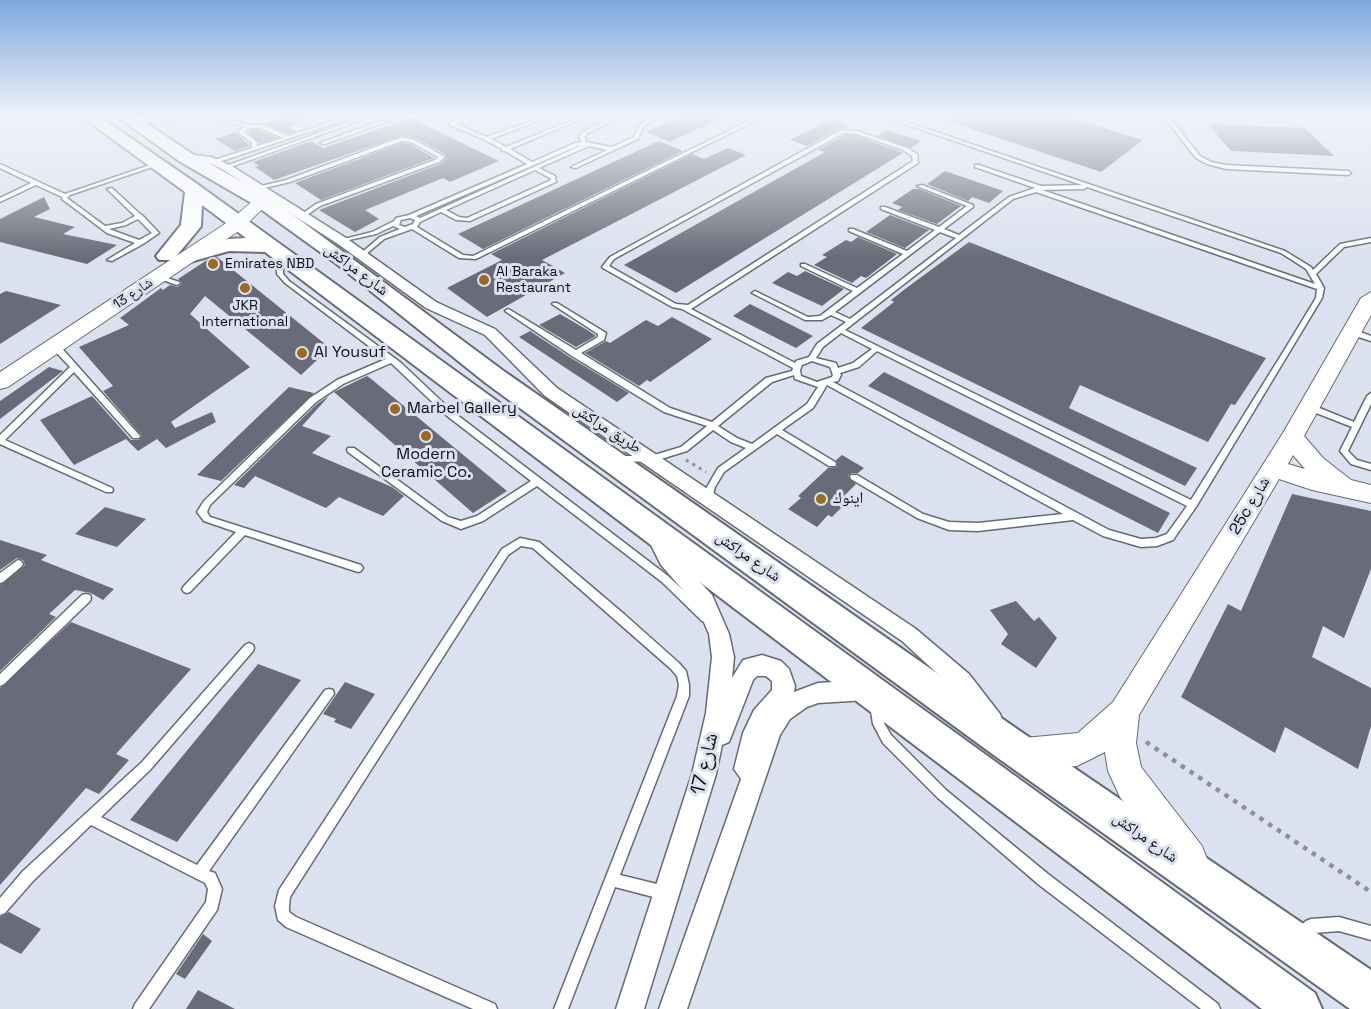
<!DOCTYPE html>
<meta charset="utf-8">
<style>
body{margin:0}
canvas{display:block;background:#dbe1ef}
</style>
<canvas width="1371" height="1009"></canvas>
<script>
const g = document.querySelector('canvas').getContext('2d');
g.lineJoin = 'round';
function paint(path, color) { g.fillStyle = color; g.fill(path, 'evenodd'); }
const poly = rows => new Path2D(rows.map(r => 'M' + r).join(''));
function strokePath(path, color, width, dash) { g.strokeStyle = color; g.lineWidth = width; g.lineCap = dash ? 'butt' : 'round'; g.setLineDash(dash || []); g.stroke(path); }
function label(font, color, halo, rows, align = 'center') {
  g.font = font + ' "Space Grotesk","Noto Naskh Arabic",sans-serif'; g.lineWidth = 6; g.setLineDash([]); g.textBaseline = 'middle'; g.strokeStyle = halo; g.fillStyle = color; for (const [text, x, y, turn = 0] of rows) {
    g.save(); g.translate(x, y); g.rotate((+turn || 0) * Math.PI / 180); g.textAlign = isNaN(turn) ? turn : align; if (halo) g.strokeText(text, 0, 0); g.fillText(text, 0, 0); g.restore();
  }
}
const building = poly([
 [280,117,307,117,289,128,295,131,288,134,263,123],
 [680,117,723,117,670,142,646,132],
 [946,117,1068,117,1143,140,1101,172,945,120],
 [411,118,499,161,450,182,443,178,365,210,379,219,355,232,319,210,440,164,446,159,446,155,416,138,403,135,274,180,255,167,259,166,253,162,311,141,323,148],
 [840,119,849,128,840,128,807,146,790,140,827,121],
 [1208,124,1305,128,1334,156,1231,151],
 [250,130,260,130,277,138,259,143,248,132],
 [887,130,921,141,911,148,878,136],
 [236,132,250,146,235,151,215,139],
 [845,135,854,135,903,153,676,293,624,265,825,152,818,150],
 [659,141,683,151,483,249,458,234],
 [402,143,410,144,434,158,321,200,295,183],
 [728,148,746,155,542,260,565,273,487,317,447,288,502,260,491,254,692,154,704,159],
 [945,171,986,185,1003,191,989,203,972,197,968,201,927,184],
 [913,189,919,189,961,206,937,224,898,210,902,207,892,203],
 [44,197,50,209,34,217,75,227,63,234,117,245,87,264,0,242,0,219],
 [890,215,929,230,905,248,866,232],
 [858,237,897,254,866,278,861,276,852,283,814,265,827,257,822,255,846,240,851,242],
 [969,242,1266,358,1235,405,1231,404,1208,442,1080,385,1069,408,1197,468,1185,486,861,328,894,302,891,300,905,289],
 [217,257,330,348,301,375,205,296,190,314,250,367,171,422,175,428,212,412,216,422,166,448,157,439,138,451,126,439,74,465,40,420,92,396,131,440,139,440,142,436,103,391,113,386,79,347,129,325,120,318,161,288,163,290,170,285,178,287,182,283,178,279,207,260],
 [805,271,844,289,822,306,772,283,788,272,797,276],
 [6,291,61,305,0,344,0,294],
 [750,304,813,336,796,348,733,316],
 [560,314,589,331,596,336,576,347,539,325],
 [672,317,712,339,650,382,647,380,639,386,585,353,606,341,610,343,646,320,658,326],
 [530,331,571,358,629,393,617,402,519,337],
 [49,367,63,371,0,419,0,401],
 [884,372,1170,513,1158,533,868,386],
 [367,376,370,378,507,491,473,513,334,392],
 [289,387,314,393,221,481,197,475],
 [329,396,302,426,331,436,312,453,392,487,404,496,383,516,339,497,326,508,255,476,244,488,234,485,317,404],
 [842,455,864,468,858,473,851,473,848,476,856,484,843,497,849,500,832,517,828,515,817,527,788,509,801,498,798,496,828,468,837,467,836,460],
 [1292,494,1371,511,1371,569,1344,638,1323,626,1312,657,1371,688,1371,726,1358,769,1285,727,1275,753,1181,697,1228,604,1241,611],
 [105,507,146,519,117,547,75,534],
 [0,540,47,555,41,560,114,589,103,600,91,593,75,590,49,614,56,617,0,671,0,585,25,565,23,560,17,558,0,570],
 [1016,601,1034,621,1039,617,1057,638,1036,668,1001,644,1008,634,990,610],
 [71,622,191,669,116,754,129,760,99,794,86,788,0,885,0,688],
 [258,664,301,680,177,842,130,820],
 [345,682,375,694,351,729,334,722,336,719,323,714],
 [9,912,41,929,21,954,0,943,0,917],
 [203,934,212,941,185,979,176,974],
 [198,990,235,1009,186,1009]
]);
const pathFar1 = poly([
 [686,460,706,472]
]);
const path = poly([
 [1146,742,1371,892]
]);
const lane = poly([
 [363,117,370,117,228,168,223,167,363,117],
 [392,117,399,117,325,144,320,143,392,117],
 [427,117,434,117,434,118,432,119,427,117],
 [460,117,465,117,456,124,487,137,542,117,549,117,491,139,506,147,580,117,586,117,510,149,532,162,575,143,582,142,579,137,582,132,615,117,621,117,586,134,585,137,586,142,612,147,634,137,640,124,654,117,660,117,644,126,638,139,576,168,571,167,607,150,589,146,539,168,555,176,556,182,470,221,456,220,441,212,420,222,417,227,463,255,473,256,757,117,763,117,476,259,459,258,412,229,384,239,364,256,360,256,360,254,380,237,400,229,393,226,376,234,340,242,340,240,372,232,394,221,396,218,409,215,527,164,505,151,502,151,502,149,485,140,450,125,450,123,460,117],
 [578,146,580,146,420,218,416,216,578,146],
 [535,170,550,178,551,180,467,218,459,217,446,210,535,170],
 [410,218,415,220,413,224,405,227,399,225,401,220,410,218],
 [885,117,892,117,1285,251,1311,267,1313,270,1340,244,1371,238,1371,242,1344,247,1316,274,1324,288,1322,298,1196,507,1173,540,1157,546,1141,547,1103,536,1073,520,978,531,949,530,917,518,851,479,850,477,851,475,857,475,923,514,949,522,978,523,1063,514,827,385,813,408,782,430,835,462,836,464,835,466,829,466,777,434,724,472,715,487,711,502,705,502,704,500,707,487,718,468,746,448,731,442,713,430,687,451,651,462,617,461,616,459,617,457,620,456,651,456,681,447,707,426,664,412,572,356,505,311,508,309,510,310,576,350,598,337,598,334,552,304,553,303,557,303,606,333,604,340,581,353,670,408,712,422,766,378,792,371,793,368,682,309,672,307,603,268,602,267,610,257,841,130,857,131,907,148,917,154,918,163,691,309,795,363,796,361,809,357,817,344,846,322,831,315,822,320,805,320,752,293,755,291,757,292,808,317,820,316,853,291,801,266,801,264,805,264,857,288,903,254,849,231,849,229,853,229,907,251,935,230,881,209,881,207,885,207,939,227,967,206,917,186,922,185,973,205,973,207,944,229,959,235,1009,197,1035,188,975,167,975,165,979,165,1041,186,1082,185,885,117],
 [844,133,854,133,903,150,912,156,913,161,688,305,676,304,609,266,614,259,844,133],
 [1087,187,1281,253,1306,269,1315,284,1042,190,1084,189,1087,187],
 [1036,192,1317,289,1316,298,1285,349,1191,500,845,330,1013,199,1036,192],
 [940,232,956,238,850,319,835,312,940,232],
 [841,333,872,349,853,363,838,368,836,363,816,358,823,347,841,333],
 [877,351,1187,506,1167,534,1156,538,1141,539,1109,530,833,382,838,381,841,375,840,373,859,367,877,351],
 [812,361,830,367,833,375,832,377,817,382,801,376,800,370,802,365,812,361],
 [794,375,795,379,818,387,807,404,752,444,737,438,718,426,772,382,794,375],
 [1164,117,1169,117,1200,156,1211,162,1226,165,1348,171,1351,173,1348,175,1226,169,1207,164,1196,158,1164,117],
 [223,119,248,125,263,125,288,136,340,119,344,120,216,163,213,161,214,160,252,148,252,143,238,132,244,127,223,121,223,119],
 [249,128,260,128,283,138,257,146,257,142,244,132,249,128],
 [402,137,415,140,445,157,439,162,320,206,304,217,302,216,302,214,316,204,435,160,438,157,411,142,402,141,290,182,260,189,257,187,286,180,402,137],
 [156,163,161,164,70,195,67,198,105,226,122,223,135,216,107,189,112,188,140,214,142,215,159,233,143,244,112,261,107,260,135,243,107,233,62,199,62,197,36,185,0,202,0,198,31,183,0,168,0,164,65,194,156,163],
 [138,219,152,233,139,240,109,229,126,225,138,219],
 [280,253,283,255,283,274,289,281,400,362,452,411,668,576,710,615,711,618,710,621,706,622,702,621,662,582,537,486,483,521,461,529,442,521,348,452,347,450,348,448,354,448,448,517,461,521,477,516,531,481,446,415,391,363,343,384,316,402,210,505,207,512,210,517,361,565,363,568,361,571,358,572,245,535,190,592,187,593,184,592,182,589,184,586,236,532,204,521,197,512,204,501,310,398,337,380,386,359,285,283,277,274,277,255,280,253],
 [159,275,179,282,180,283,177,285,157,278,156,277,159,275],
 [1349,330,1355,330,1371,336,1371,341,1349,334,1349,330],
 [52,344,58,344,140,436,139,438,133,438,74,372,5,440,112,488,113,490,112,492,106,492,0,444,0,435,70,367,52,348,52,344],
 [1371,393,1371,404,1348,451,1357,460,1371,464,1371,470,1351,464,1340,451,1352,427,1306,409,1305,407,1309,404,1312,405,1354,422,1367,396,1371,393],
 [520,538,539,542,624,614,679,663,686,671,689,685,689,696,620,875,665,886,670,888,672,893,670,898,665,900,615,887,568,1009,554,1009,677,696,679,685,677,676,671,669,533,548,521,546,508,555,290,897,289,906,289,912,296,917,495,1004,497,1009,473,1009,286,927,278,920,275,906,279,890,502,549,520,538],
 [18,560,21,561,23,564,21,567,3,582,0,583,0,573,18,560],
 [86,594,90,595,91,598,90,601,4,684,0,686,0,674,82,595,86,594],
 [249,643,253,645,254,648,253,651,150,770,101,817,197,865,325,690,329,689,333,690,334,694,209,871,215,873,222,889,217,910,149,1009,133,1009,135,1004,206,902,208,889,205,883,91,825,33,881,5,913,0,915,0,898,23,871,142,762,245,645,249,643],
 [876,700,880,701,882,705,884,723,891,735,946,790,1048,874,1218,1004,1220,1009,1201,1009,1038,884,938,798,883,743,873,724,870,705,872,701,876,700],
 [1339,917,1371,926,1371,940,1339,931,1314,933,1300,942,1295,940,1293,935,1295,930,1306,921,1311,919,1339,917]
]);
const street = poly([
 [185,154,211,157,230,165,346,238,436,302,495,329,557,388,916,629,969,674,1000,714,1003,722,1000,730,992,733,984,730,953,688,902,641,545,396,485,335,426,308,338,244,222,169,209,163,181,159,181,155,185,154],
 [655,528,662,530,675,555,712,595,729,634,734,657,732,678,743,660,762,655,781,661,789,669,795,686,794,692,818,683,866,680,874,683,877,690,874,697,866,700,818,703,807,707,790,719,780,735,687,1009,659,1009,741,779,734,769,743,733,754,710,772,690,772,681,766,676,757,676,753,680,729,742,722,745,716,774,644,1009,616,1009,692,774,706,713,712,657,709,634,697,606,661,565,646,535,648,530,655,528]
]);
const secondary = poly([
 [182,117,175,121,127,122,120,118,182,117],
 [262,196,270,201,243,228,8,387,0,389,0,372,231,220,256,198,262,196],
 [1371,292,1371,315,1304,436,1323,458,1351,480,1371,485,1371,503,1312,490,1279,479,1139,715,1136,743,1141,767,1202,846,1207,859,1202,872,1189,877,1176,872,1120,797,1108,771,1105,752,1077,766,1024,770,1012,765,1008,754,1012,743,1024,738,1078,733,1113,702,1283,433,1361,298,1371,292],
 [1293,455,1305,469,1288,464,1293,455]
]);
const primary = poly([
 [82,117,100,117,200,186,1315,993,1322,1009,1262,1009,265,252,229,251,190,262,183,260,180,256,183,252,228,239,246,238,202,205,201,226,198,230,173,260,159,260,156,256,181,225,185,192,82,117],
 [118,117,137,117,191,153,269,197,505,372,1017,729,1371,970,1371,1009,1350,1009,991,753,487,384,338,265,255,205,179,161,118,117]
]);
const markers = [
 [213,264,6,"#9e6822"],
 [484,280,6,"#9e6822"],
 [245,288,6,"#9e6822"],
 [302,353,6,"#9e6822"],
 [395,409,6,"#9e6822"],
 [426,436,6,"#9e6822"],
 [821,499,6,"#9e6822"]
];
const farPoinames = [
 ["Emirates NBD",225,264],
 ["Al Baraka",496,272],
 ["Restaurant",496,288],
 ["JKR",245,306,"center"],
 ["International",245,322,"center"]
];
const farStreetnames = [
 ["شارع 13",133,294,-34]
];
const streetNames = [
 ["شارع مراكش",356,270,37],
 ["طريق مراكش",607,429,33],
 ["25c شارع",1250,506,-59],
 ["شارع مراكش",748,557,35],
 ["شارع مراكش",1145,838,35]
];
const poiNames = [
 ["Al Yousuf",314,353],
 ["Marbel Gallery",407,409],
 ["Modern",426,455,"center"],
 ["Ceramic Co.",426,473,"center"],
 ["اينوك",833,499]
];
const nearStreetnames = [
 ["شارع 17",705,764,-77]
];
paint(building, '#676c78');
strokePath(lane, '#656a76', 3);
strokePath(street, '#656a76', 3);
strokePath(secondary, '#656a76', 2);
strokePath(primary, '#656a76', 4);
strokePath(pathFar1, '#8c909b', 3, [3, 4.5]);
strokePath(path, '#8c909b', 4.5, [4.5, 6]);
paint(lane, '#fff');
paint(street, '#fff');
paint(secondary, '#fff');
paint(primary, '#fff');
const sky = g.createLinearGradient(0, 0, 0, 258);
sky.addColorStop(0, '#7ea8de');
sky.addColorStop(0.45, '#eff2f8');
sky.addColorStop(1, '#eff2f800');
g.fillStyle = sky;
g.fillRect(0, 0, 1371, 258);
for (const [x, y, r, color] of markers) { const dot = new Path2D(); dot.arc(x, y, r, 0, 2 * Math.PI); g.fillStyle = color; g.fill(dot); strokePath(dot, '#dbe1ef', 2); }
label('14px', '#0c0e13', '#dbe1ef', farPoinames, 'left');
label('14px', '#0c0e13', '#dbe1ef', farStreetnames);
label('16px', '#0c0e13', '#dbe1ef', streetNames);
label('16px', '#0c0e13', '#dbe1ef', poiNames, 'left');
label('20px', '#0c0e13', '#dbe1ef', nearStreetnames);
</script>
